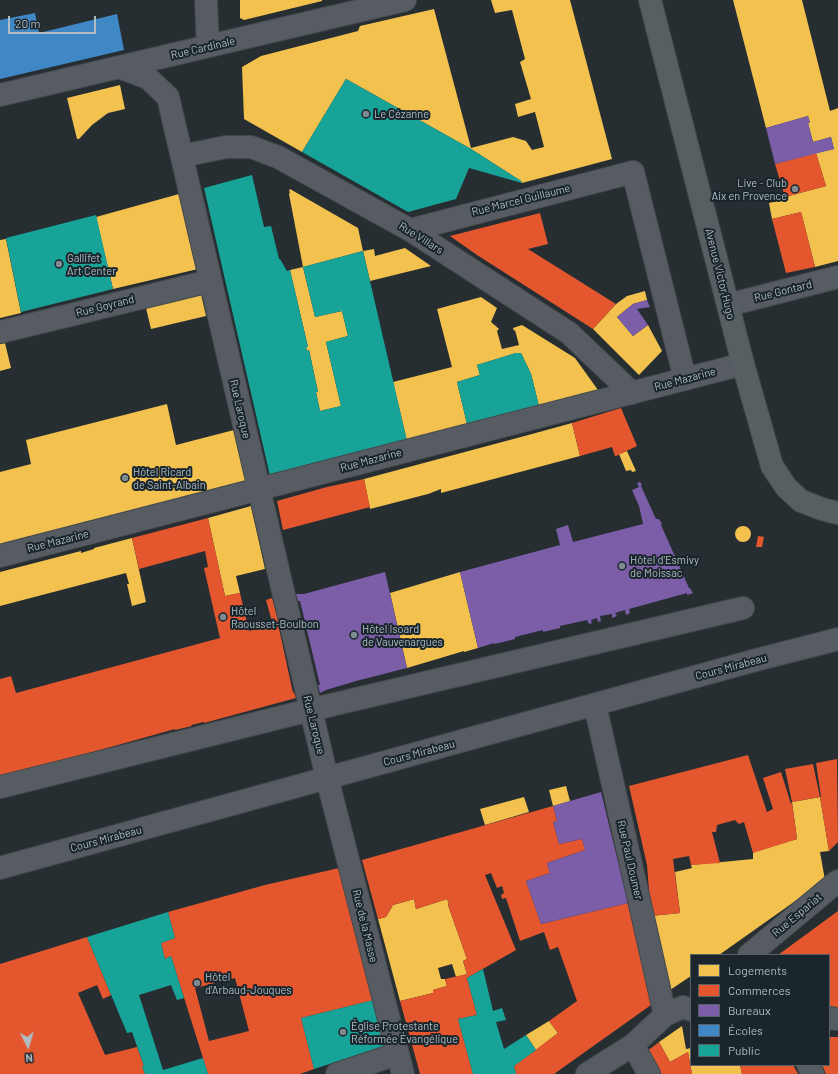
<!DOCTYPE html>
<meta charset="utf-8">
<style>
body{margin:0}
#map{position:relative;width:838px;height:1074px;overflow:hidden;background:#262e32;font-family:Barlow,sans-serif}
canvas{display:block}
.legend{position:absolute;left:690px;top:954px;width:140px;height:112px;box-sizing:border-box;background:#1a252c;border:1px solid #566169;margin:0;padding:5px 7px;list-style:none;font-size:12px;color:#afbcc4}
.legend li{display:flex;align-items:center;gap:8px;height:20px}
.legend b{width:20px;border:1px solid #566169}
.north{position:absolute;left:8px;top:1026px;width:40px;height:40px;-webkit-text-stroke:3px #1a252c;paint-order:stroke;rotate:175deg;font-size:11px;font-weight:700;line-height:16px;text-align:center;color:#afbcc4}
.north::after{content:'';display:block;margin:auto;width:14px;height:18px;background:#afbcc4;clip-path:polygon(50% 0,100% 100%,50% 72%,0 100%)}
.scale{position:absolute;left:8px;top:16px;width:88px;height:18px;box-sizing:border-box;border:2px solid #afbcc4;border-top:0;padding-left:5px;font-size:12px;line-height:14px;white-space:nowrap;color:#afbcc4;-webkit-text-stroke:3px #1a252c;paint-order:stroke}
</style>
<div id="map">
<canvas width="838" height="1074"></canvas>
<ul class="legend">
<li><b style="height:11px;background:#f2c14e"></b>Logements</li>
<li><b style="height:11px;background:#e4572e"></b>Commerces</li>
<li><b style="height:11px;background:#7b5ea7"></b>Bureaux</li>
<li><b style="height:11px;background:#3f88c5"></b>Écoles</li>
<li><b style="height:11px;background:#17a398"></b>Public</li>
</ul>
<div class="north">N</div>
<div class="scale">20 m</div>
</div>
<script>
const g = document.querySelector('canvas').getContext('2d');
g.lineJoin = 'round';
function paint(path, color) { g.fillStyle = color; g.fill(path, 'evenodd'); }
const poly = rows => new Path2D(rows.map(r => 'M' + r).join(''));
function strokePath(path, color, width, dash) { g.strokeStyle = color; g.lineWidth = width; g.lineCap = dash ? 'butt' : 'round'; g.setLineDash(dash || []); g.stroke(path); }
function label(font, color, halo, rows, align = 'center') {
  g.font = font + ' Barlow,sans-serif'; g.lineWidth = 4; g.setLineDash([]); g.textBaseline = 'middle'; g.strokeStyle = halo; g.fillStyle = color; for (const [text, x, y, turn = 0] of rows) {
    g.save(); g.translate(x, y); g.rotate((+turn || 0) * Math.PI / 180); g.textAlign = isNaN(turn) ? turn : align; if (halo) g.strokeText(text, 0, 0); g.fillText(text, 0, 0); g.restore();
  }
}
const homes = poly([
 [240,0,322,0,322,1,244,20,240,18],
 [491,0,570,0,612,159,522,183,521,181,471,149,346,79,302,152,244,119,242,67,261,56,358,31,360,26,434,9,471,148,513,137,526,141,532,150,544,147,535,112,518,117,515,104,531,99,520,62,525,59,512,10,495,13],
 [733,0,802,0,830,111,838,108,838,261,815,267,801,212,772,219,769,203,785,199,785,197,826,186,816,153,834,149,831,137,813,142,808,123,810,123,808,116,766,128],
 [120,85,125,109,108,113,92,125,79,139,77,139,67,98],
 [290,189,358,228,363,251,374,249,375,256,405,248,431,266,370,281,363,251,303,267,315,317,342,311,348,336,326,342,341,406,320,411,316,392,318,392,309,350,307,351,306,347,308,347,290,270,303,267,289,194,290,192,289,191],
 [179,194,196,265,197,264,198,269,113,289,96,217],
 [6,239,21,313,0,318,0,240],
 [645,291,647,300,633,304,617,317,633,336,648,325,662,351,639,375,593,329,616,304,627,296],
 [201,294,206,316,151,329,146,308],
 [481,297,497,308,491,322,498,328,499,329,497,331,502,349,519,345,515,330,514,331,513,328,522,325,575,358,598,390,539,406,531,374,521,353,516,353,477,365,480,375,457,382,467,424,407,441,393,382,452,367,437,309],
 [5,343,11,368,0,371,0,344],
 [167,404,176,445,234,430,246,483,0,546,0,472,31,464,26,440],
 [572,423,580,456,441,493,441,489,428,494,370,509,364,479,532,434],
 [627,451,636,471,632,472,631,470,626,471,619,454],
 [251,506,265,569,236,576,240,593,225,596,208,518],
 '735 534a8 8 0 1 1 16 0a8 8 0 1 1-16 0Z',
 [132,538,146,602,132,606,127,584,129,584,126,573,0,606,0,572,81,551,81,553,94,549,94,548],
 [460,572,478,648,464,652,464,651,407,668,390,593],
 [566,786,570,801,553,806,549,790],
 [524,797,529,812,485,825,480,809],
 [820,797,829,851,820,852,825,880,719,955,691,955,691,976,667,992,651,916,680,913,675,872,692,868,691,865,753,859,753,853,754,852,797,839,792,802],
 [414,899,416,909,447,899,449,904,448,905,467,959,463,961,467,974,456,977,452,964,438,968,441,979,445,979,447,986,433,990,433,993,400,1001,378,919,386,917,393,905],
 [549,1021,558,1033,536,1050,526,1035],
 [682,1026,686,1049,691,1048,691,1065,740,1065,742,1074,692,1074,688,1052,670,1062,659,1042]
]);
const shops = poly([
 [816,153,826,186,785,197,775,164],
 [801,212,815,267,786,273,772,219],
 [540,213,548,244,528,249,616,304,593,329,477,255,450,236],
 [621,408,637,446,616,456,615,456,612,447,580,456,572,423],
 [364,479,370,507,283,530,277,501,327,487],
 [208,518,225,596,240,593,249,631,273,625,266,600,272,598,279,623,278,624,293,693,294,692,296,698,204,723,204,722,191,725,192,726,175,730,175,729,0,778,0,679,11,676,16,693,220,638,204,568,208,567,205,551,139,569,132,538],
 [758,536,764,537,762,547,756,547],
 [748,755,767,812,773,809,763,778,781,772,791,804,792,802,797,839,753,853,744,822,739,824,735,820,717,825,716,832,712,832,720,863,691,865,689,856,673,859,680,913,651,916,647,865,629,786],
 [837,759,838,842,829,851,820,797,792,802,785,769,813,764,820,797,821,797,816,763],
 [553,806,557,821,553,822,559,844,582,839,585,850,547,863,550,873,526,881,541,924,628,903,651,1005,554,1074,516,1074,514,1066,558,1033,549,1021,577,1001,558,947,550,950,544,932,520,941,506,898,502,899,501,895,504,893,502,886,497,888,491,873,485,875,516,950,467,978,477,1015,458,1019,473,1074,420,1074,400,1001,433,993,433,990,447,986,445,979,467,974,463,961,467,959,448,905,449,904,447,899,416,909,414,899,393,905,386,917,378,919,362,860],
 [339,868,374,1000,301,1018,314,1069,300,1074,208,1074,171,956,165,959,161,943,175,938,168,912,265,885],
 [235,978,249,1031,209,1041,195,988],
 [838,911,838,1008,829,1007,829,955,778,955],
 [87,937,111,995,103,999,97,985,78,993,105,1055,137,1047,144,1066,142,1066,145,1074,0,1074,0,964],
 [829,1037,838,1037,838,1074,826,1074,822,1065,829,1065],
 [659,1042,670,1062,688,1052,692,1074,655,1074,643,1054],
 [740,1065,793,1065,798,1074,742,1074]
]);
const offices = poly([
 [808,116,810,123,808,123,813,142,831,137,834,149,775,164,766,128],
 [647,300,650,307,637,309,648,325,633,336,617,317,633,304],
 [640,482,642,485,641,486,656,519,659,519,662,524,661,525,689,588,690,588,693,593,687,595,687,593,629,609,630,613,626,615,625,610,615,613,617,616,612,618,612,614,600,616,601,621,598,622,597,618,591,620,592,623,589,624,587,620,560,626,560,628,543,632,543,630,515,637,515,639,495,644,494,643,478,648,460,572,560,545,556,529,568,525,573,542,643,524,639,506,632,490,639,487,637,483],
 [385,572,407,668,356,681,326,690,320,693,318,685,320,685,300,601,298,601,296,594,304,594],
 [601,792,628,903,541,924,526,881,550,873,547,863,585,850,582,839,559,844,553,822,557,821,553,806]
]);
const schools = poly([
 [35,13,39,33,117,14,124,50,0,79,0,20]
]);
const public = poly([
 [346,79,471,149,521,181,522,183,469,168,456,199,408,212,302,152],
 [252,175,264,227,271,226,279,259,280,259,287,271,290,270,308,347,306,347,307,351,309,350,318,392,316,392,320,411,341,406,326,342,348,336,342,311,315,317,303,267,363,251,407,441,270,476,204,188],
 [96,215,113,289,21,312,6,238],
 [516,353,521,353,531,374,539,406,467,424,457,382,480,375,477,365],
 [168,912,175,938,161,943,165,959,171,956,184,998,177,1000,171,985,139,995,163,1070,203,1058,208,1074,145,1074,142,1066,144,1066,132,1032,127,1033,87,937],
 [483,969,493,1011,502,1008,506,1020,496,1022,504,1049,526,1035,536,1050,514,1066,516,1074,473,1074,458,1019,477,1015,467,978],
 [374,1000,385,1046,314,1069,301,1018]
]);
const pedestrian = poly([
 [410,230,633,172,685,379],
 [259,489,327,778,403,1074],
 [595,705,665,1015],
 [0,787,310,710,743,608],
 [0,868,756,660,838,639],
 [749,955,838,881],
 [633,1045,649,1074],
 [337,1074,397,1054],
 [587,1074,633,1045,665,1015,683,1007,691,1010]
]);
const minor = poly([
 [206,0,208,46],
 [119,67,148,78,168,97,259,489],
 [0,95,405,0],
 [182,156,226,147,251,147,278,157,410,230,569,333,632,393],
 [728,305,838,277],
 [0,332,210,281],
 [0,556,743,364],
 [829,1018,838,1019],
 [808,1065,813,1074]
]);
const primary = poly([
 [650,0,743,364,772,466,786,487,801,501,822,509,838,513]
]);
const markers = [
 [366,114,4,"#7f8a91"],
 [795,189,4,"#7f8a91"],
 [59,264,4,"#7f8a91"],
 [125,478,4,"#7f8a91"],
 [622,566,4,"#7f8a91"],
 [223,617,4,"#7f8a91"],
 [354,635,4,"#7f8a91"],
 [197,983,4,"#7f8a91"],
 [343,1032,4,"#7f8a91"]
];
const streetNames = [
 ["Rue Cardinale",203,48,-13],
 ["Rue Marcel Guillaume",521,200,-14],
 ["Rue Villars",421,238,32],
 ["Avenue Victor Hugo",720,274,76],
 ["Rue Gontard",783,291,-14],
 ["Rue Goyrand",105,306,-14],
 ["Rue Mazarine",685,379,-15],
 ["Rue Laroque",240,409,77],
 ["Rue Mazarine",371,460,-15],
 ["Rue Mazarine",58,541,-14],
 ["Cours Mirabeau",731,667,-15],
 ["Rue Laroque",314,725,76],
 ["Cours Mirabeau",419,753,-15],
 ["Cours Mirabeau",106,839,-15],
 ["Rue Paul Doumer",630,860,77],
 ["Rue Espariat",797,915,-40],
 ["Rue de la Masse",365,926,76]
];
const poiNames = [
 ["Le Cézanne",374,114],
 ["Live - Club",787,183,"right"],
 ["Aix en Provence",787,196,"right"],
 ["Gallifet",67,258],
 ["Art Center",67,271],
 ["Hôtel Ricard",133,472],
 ["de Saint-Albain",133,485],
 ["Hôtel d'Esmivy",630,560],
 ["de Moissac",630,573],
 ["Hôtel",231,611],
 ["Raousset-Boulbon",231,624],
 ["Hôtel Isoard",362,629],
 ["de Vauvenargues",362,642],
 ["Hôtel",205,977],
 ["d'Arbaud-Jouques",205,990],
 ["Église Protestante",351,1026],
 ["Réformée Évangélique",351,1039]
];
paint(homes, '#f2c14e');
paint(shops, '#e4572e');
paint(offices, '#7b5ea7');
paint(schools, '#3f88c5');
paint(public, '#17a398');
strokePath(pedestrian, '#44494d', 24);
strokePath(minor, '#44494d', 24);
strokePath(primary, '#434b4f', 24);
strokePath(pedestrian, '#565c61', 22);
strokePath(minor, '#565c61', 22);
strokePath(primary, '#585f62', 22);
for (const [x, y, r, color] of markers) { const dot = new Path2D(); dot.arc(x, y, r, 0, 2 * Math.PI); g.fillStyle = color; g.fill(dot); strokePath(dot, '#1a252c', 1.5); }
label('11px', '#afbcc4', '#1a252c', streetNames);
label('11px', '#afbcc4', '#1a252c', poiNames, 'left');
</script>
